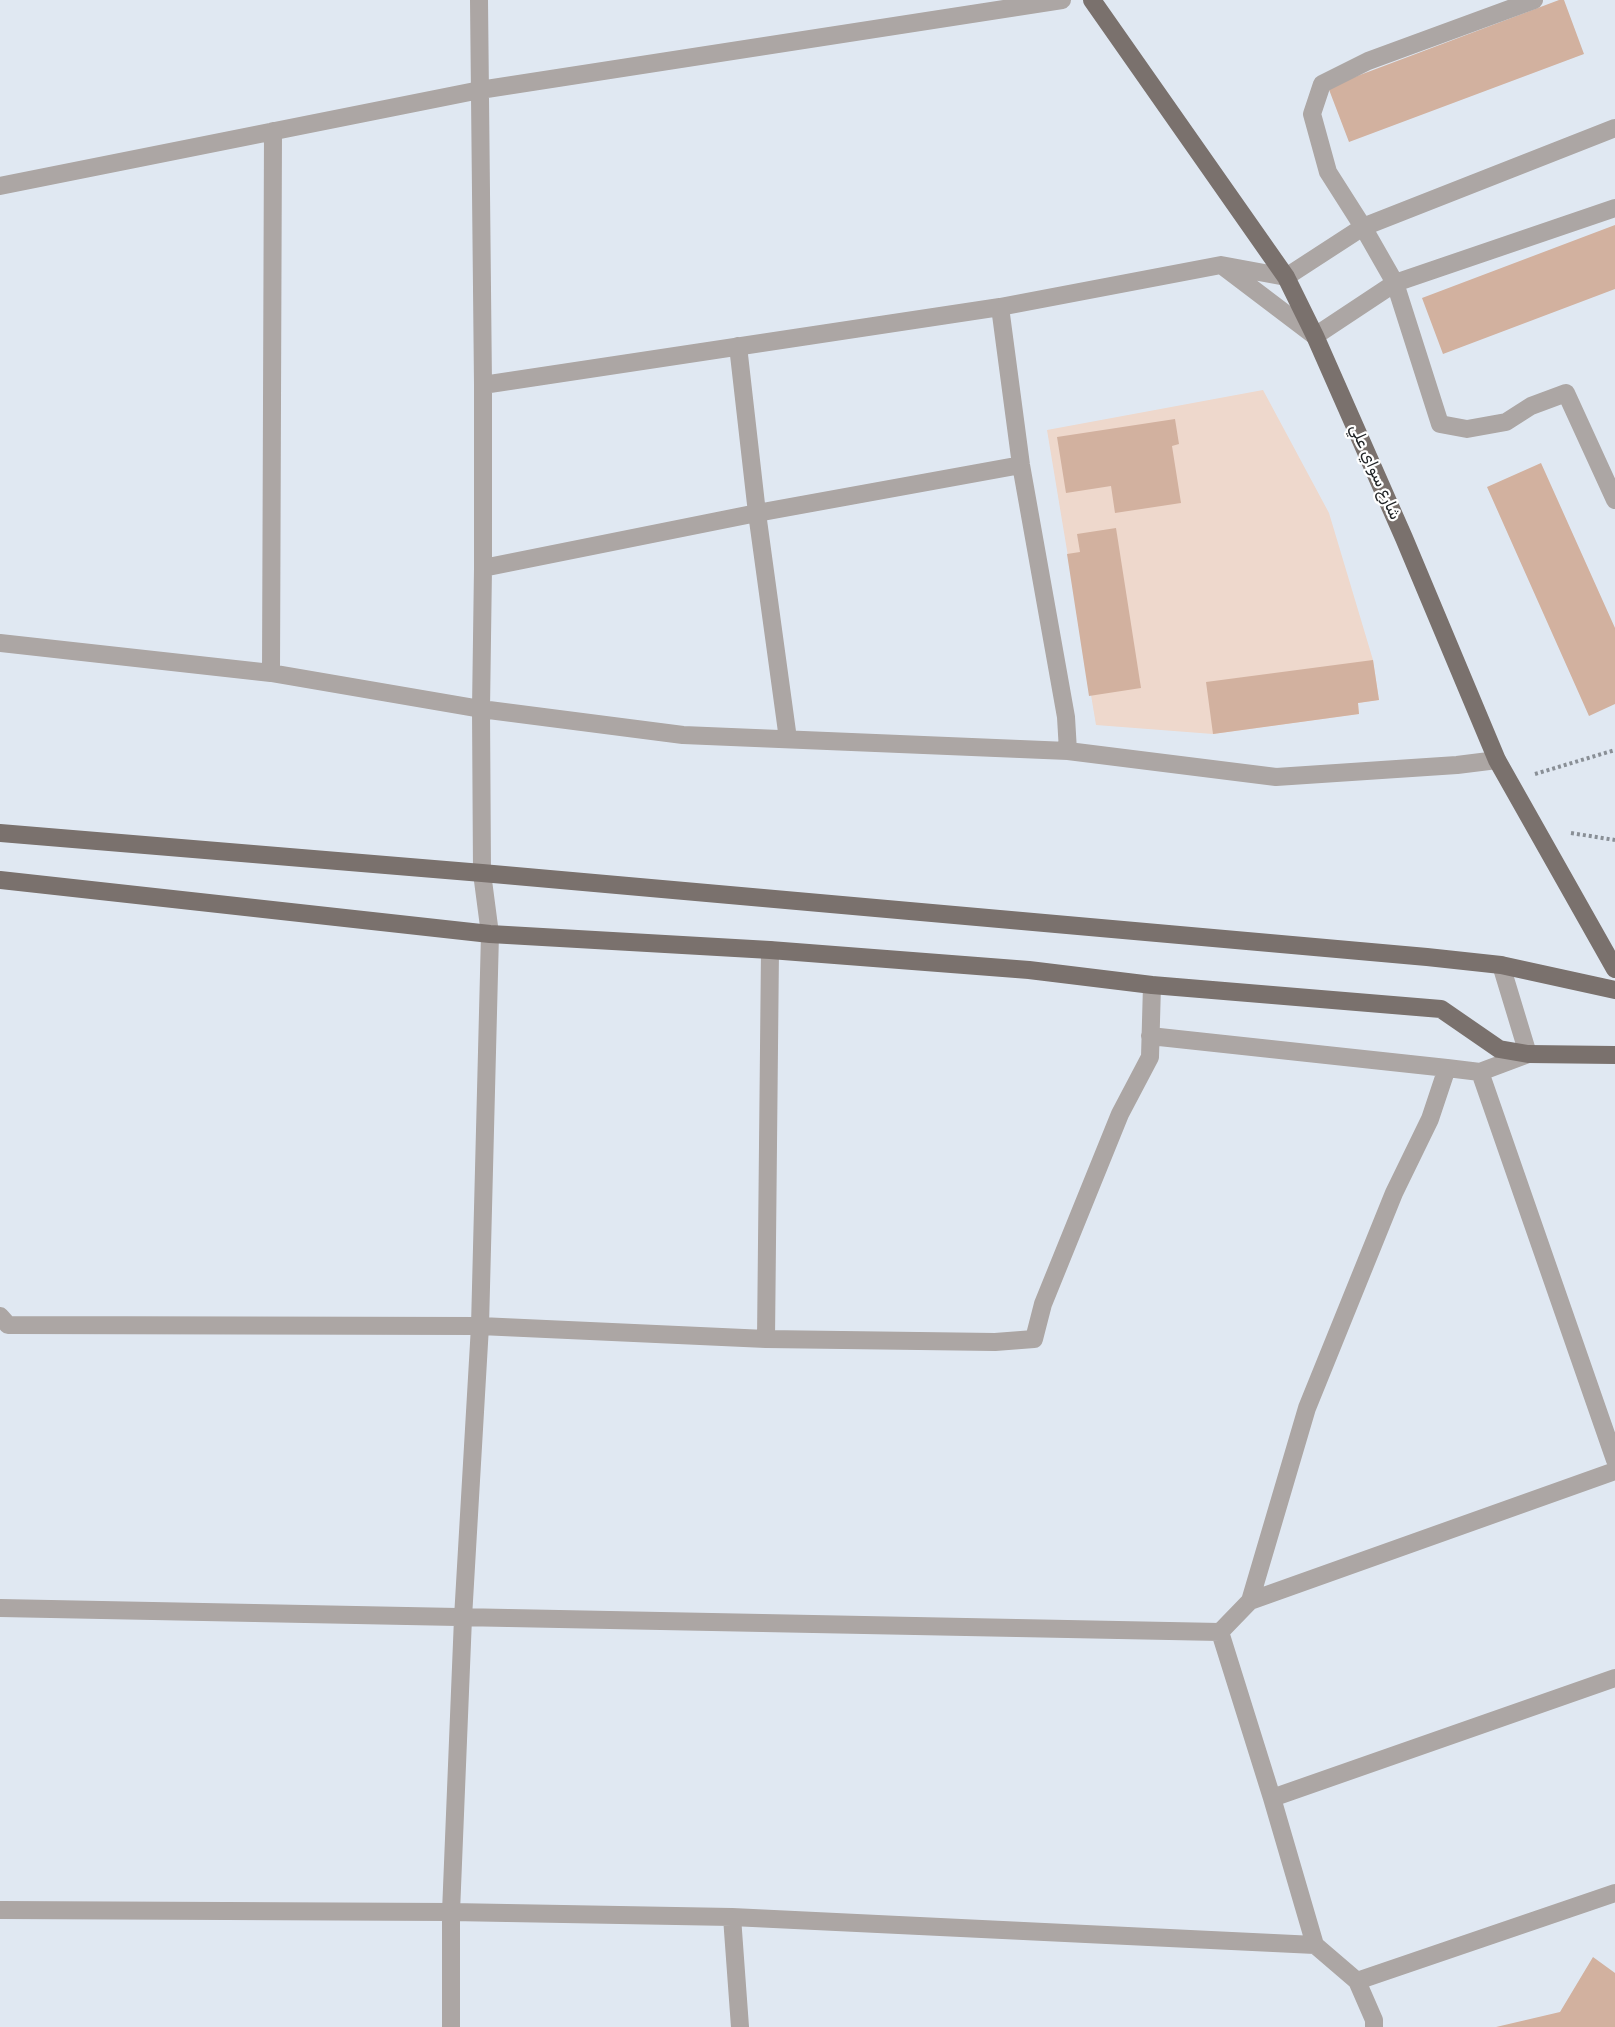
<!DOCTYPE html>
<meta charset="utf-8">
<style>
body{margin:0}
canvas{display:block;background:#e0e8f2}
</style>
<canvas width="1615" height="2027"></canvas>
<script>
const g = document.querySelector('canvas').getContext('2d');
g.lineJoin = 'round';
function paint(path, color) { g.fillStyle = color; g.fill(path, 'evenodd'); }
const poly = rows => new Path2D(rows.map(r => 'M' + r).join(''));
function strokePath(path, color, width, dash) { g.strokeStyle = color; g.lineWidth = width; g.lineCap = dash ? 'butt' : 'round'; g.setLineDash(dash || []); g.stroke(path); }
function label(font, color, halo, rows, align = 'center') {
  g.font = font + ' Rubik,"Noto Sans Arabic",sans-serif'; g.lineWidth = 4.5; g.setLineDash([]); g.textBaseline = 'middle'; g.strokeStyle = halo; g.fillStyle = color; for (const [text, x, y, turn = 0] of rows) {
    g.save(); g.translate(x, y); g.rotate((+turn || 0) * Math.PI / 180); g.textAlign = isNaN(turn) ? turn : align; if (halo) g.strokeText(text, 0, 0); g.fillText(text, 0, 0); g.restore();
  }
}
const education = poly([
 [1263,390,1329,513,1373,660,1379,700,1358,703,1359,714,1213,734,1096,725,1047,430]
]);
const building = poly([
 [1559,0,1564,0,1584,54,1349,142,1328,87],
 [1615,225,1615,289,1443,354,1422,298],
 [1175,419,1179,444,1172,446,1181,503,1115,513,1111,486,1066,493,1057,437],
 [1541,463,1615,628,1615,704,1589,716,1487,487],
 [1116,528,1141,688,1089,696,1067,554,1080,552,1077,534],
 [1373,660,1379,700,1358,703,1359,714,1213,734,1206,682],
 [1593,1957,1615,1973,1615,2027,1496,2027,1560,2012]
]);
const path = poly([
 [1535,774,1615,750],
 [1571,833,1615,840]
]);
const minor = poly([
 [1534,0,1368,61,1322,84,1312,114,1328,172,1363,227,1395,283,1440,424,1467,429,1506,422,1531,406,1566,393,1615,500],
 [0,186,480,90,1062,0],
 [1224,267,1315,336,1395,283,1615,208],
 [1000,307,1021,465,1066,717,1068,751],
 [738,346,757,513,788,739],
 [483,385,1000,307,1221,265,1286,277,1363,227,1615,128],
 [483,568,757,513,1021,465],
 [0,643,271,673,481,709,683,735,1068,751,1276,777,1457,765,1497,760],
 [271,673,273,131],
 [1501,965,1528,1054,1480,1072,1615,1460],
 [1150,1036,1447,1068],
 [0,1316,8,1325,480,1326,766,1339,995,1342,1034,1339,1043,1304,1120,1114,1150,1057,1152,985],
 [766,1339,770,950],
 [1250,1601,1615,1471],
 [0,1608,1220,1632,1272,1798,1315,1945],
 [1220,1632,1250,1601,1307,1408,1394,1193,1430,1119,1447,1068,1480,1072],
 [1272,1798,1615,1678],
 [0,1910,451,1912,732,1917,1315,1945,1357,1981,1374,2020,1374,2027],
 [732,1917,740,2027],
 [1357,1981,1615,1893],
 [451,2027,451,1912,463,1618,480,1326,490,934,482,873,481,709,483,568,483,385,479,0]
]);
const major = poly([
 [1092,0,1286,277,1315,336,1404,538,1497,760,1615,969],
 [0,833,482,873,1427,957,1501,965,1615,990],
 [0,880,490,934,770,950,1029,970,1152,985,1441,1009,1499,1049,1528,1054,1615,1055]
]);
const streetNames = [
 ["شارع سواي علي",1375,472,66]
];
paint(education, '#eed8cc');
paint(building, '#d2b19f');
strokePath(path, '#898f96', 4, [3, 3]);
strokePath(minor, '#aca6a4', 18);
strokePath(major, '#7a716d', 18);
label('16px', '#212427', '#fff', streetNames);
</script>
